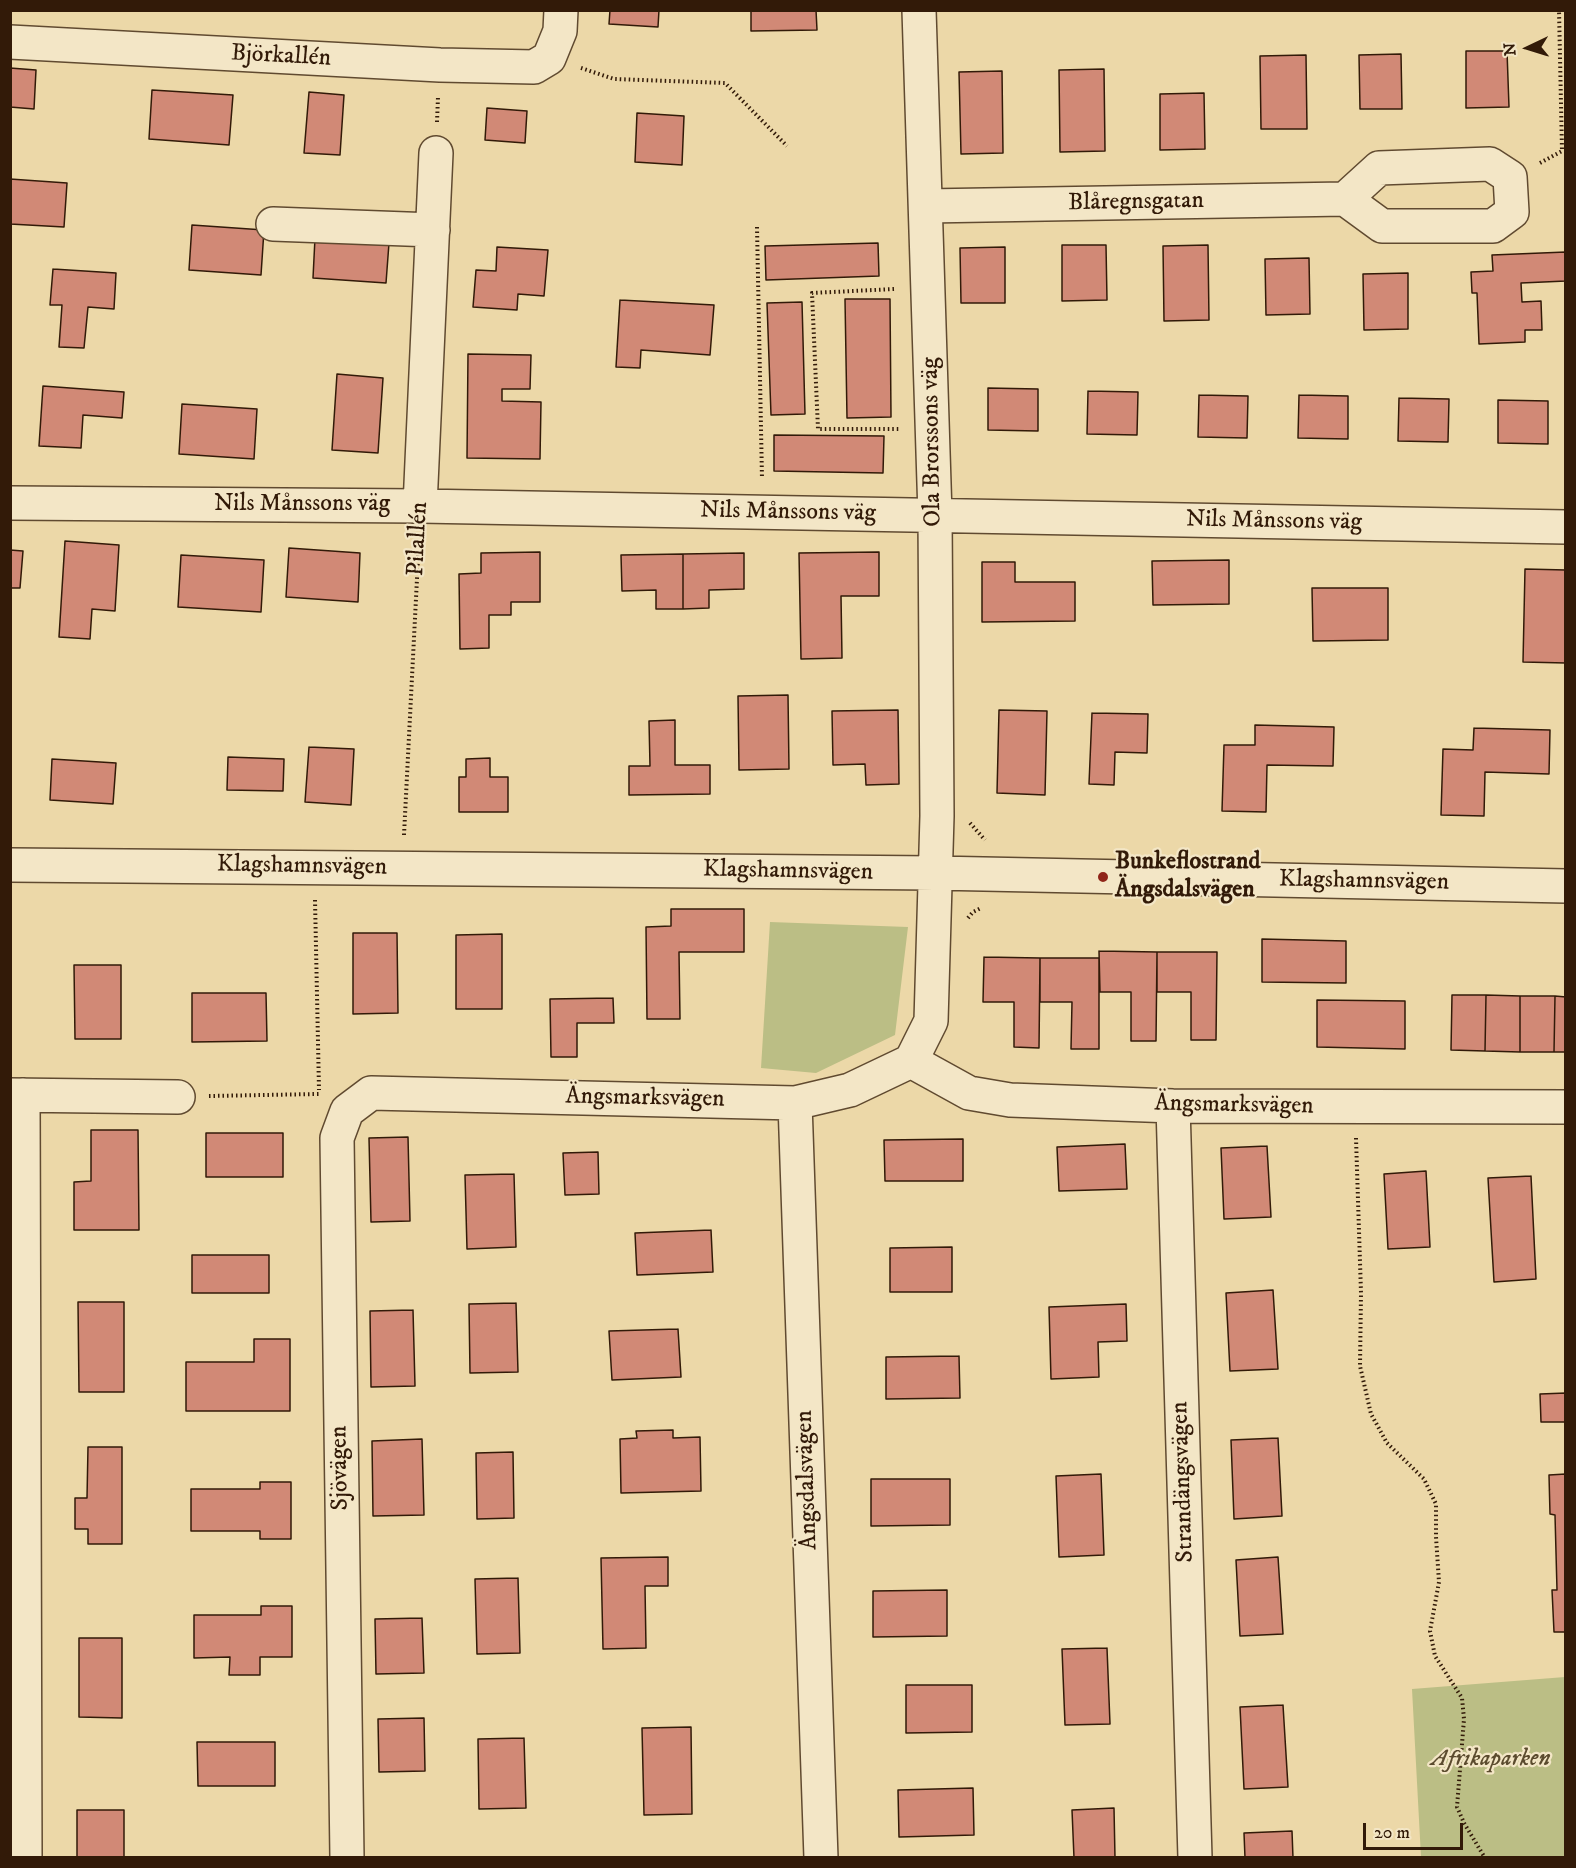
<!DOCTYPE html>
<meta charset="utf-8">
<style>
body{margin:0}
#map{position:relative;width:1576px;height:1868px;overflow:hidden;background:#ecd8a8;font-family:"IM FELL DW Pica",serif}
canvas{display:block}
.frame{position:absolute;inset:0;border:12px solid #321a08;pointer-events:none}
.north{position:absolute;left:1498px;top:18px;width:60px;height:60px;-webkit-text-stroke:4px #f3e6c6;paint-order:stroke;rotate:266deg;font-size:16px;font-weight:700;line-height:24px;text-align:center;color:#321a08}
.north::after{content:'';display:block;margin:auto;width:21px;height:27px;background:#321a08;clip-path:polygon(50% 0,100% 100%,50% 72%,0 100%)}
.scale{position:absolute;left:1363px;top:1823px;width:100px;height:27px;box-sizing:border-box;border:3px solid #321a08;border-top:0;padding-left:8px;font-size:18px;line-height:21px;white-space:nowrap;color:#321a08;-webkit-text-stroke:4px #f3e6c6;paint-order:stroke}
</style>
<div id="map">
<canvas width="1576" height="1868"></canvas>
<div class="frame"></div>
<div class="north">N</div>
<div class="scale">20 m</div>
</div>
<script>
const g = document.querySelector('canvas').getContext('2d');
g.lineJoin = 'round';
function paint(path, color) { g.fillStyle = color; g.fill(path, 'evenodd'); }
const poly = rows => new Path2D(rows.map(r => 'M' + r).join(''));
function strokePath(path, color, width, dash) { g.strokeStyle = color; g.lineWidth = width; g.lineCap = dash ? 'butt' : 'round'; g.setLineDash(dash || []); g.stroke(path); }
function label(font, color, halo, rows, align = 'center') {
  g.font = font + ' "IM FELL DW Pica",serif'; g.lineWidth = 4.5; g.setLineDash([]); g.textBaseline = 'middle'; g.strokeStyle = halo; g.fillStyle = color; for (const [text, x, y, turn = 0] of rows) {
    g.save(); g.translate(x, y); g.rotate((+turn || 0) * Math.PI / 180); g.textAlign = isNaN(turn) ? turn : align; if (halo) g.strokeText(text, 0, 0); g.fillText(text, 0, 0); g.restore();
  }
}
const green = poly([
 [770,922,908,927,895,1035,816,1073,761,1068],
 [1565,1677,1565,1857,1421,1857,1412,1689]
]);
const building = poly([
 [610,10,659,10,658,27,609,24,610,10],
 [751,10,816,10,817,30,751,31,751,10],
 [1466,51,1507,51,1509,107,1466,108,1466,51],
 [1401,54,1402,109,1360,109,1359,55,1401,54],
 [1306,55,1307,129,1261,129,1260,56,1306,55],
 [10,68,36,70,34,109,10,107,10,68],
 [1104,69,1105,151,1060,152,1059,70,1104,69],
 [1002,71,1003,153,961,154,959,72,1002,71],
 [152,90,233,95,229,145,149,139,152,90],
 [309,92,344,95,340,155,304,153,309,92],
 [1204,93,1205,149,1160,150,1160,94,1204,93],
 [487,108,527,111,525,143,485,140,487,108],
 [637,113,684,116,682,165,635,162,637,113],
 [10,179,67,183,64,227,10,224,10,179],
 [192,225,264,230,261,275,189,270,192,225],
 [315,238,389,243,386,283,313,278,315,238],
 [878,243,879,276,766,280,765,246,878,243],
 [1062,245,1106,245,1107,300,1062,301,1062,245],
 [1208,245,1209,320,1164,321,1163,246,1208,245],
 [497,247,548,250,544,296,518,294,517,310,473,307,476,270,496,271,497,247],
 [1005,247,1005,303,961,303,960,248,1005,247],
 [1566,252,1566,281,1521,283,1522,302,1541,301,1542,330,1525,330,1525,342,1479,344,1477,293,1472,293,1471,272,1493,271,1492,255,1566,252],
 [1309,258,1310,314,1266,315,1265,259,1309,258],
 [53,269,116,273,114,309,88,307,84,348,59,347,62,305,50,305,53,269],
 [1408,273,1408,329,1364,330,1363,274,1408,273],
 [845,299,890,299,891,417,847,418,845,299],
 [620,300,714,305,710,355,641,350,640,368,616,367,620,300],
 [802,302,805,414,771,415,767,303,802,302],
 [468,354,531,355,530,389,502,389,502,401,541,402,540,459,467,458,468,354],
 [337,374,383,378,378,453,332,450,337,374],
 [43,386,124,392,122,418,83,415,81,448,39,446,43,386],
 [988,388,1038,389,1038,431,988,430,988,388],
 [1088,391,1138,392,1137,435,1087,434,1088,391],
 [1199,395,1248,396,1247,438,1198,437,1199,395],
 [1299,395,1348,396,1348,439,1298,438,1299,395],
 [1399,398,1449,399,1448,442,1398,441,1399,398],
 [1498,400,1548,401,1548,444,1498,443,1498,400],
 [182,404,257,409,254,459,179,454,182,404],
 [774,435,884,436,883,473,774,471,774,435],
 [65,541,119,545,115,611,92,609,90,639,59,637,65,541],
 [289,548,360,553,358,602,286,597,289,548],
 [10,550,23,551,20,588,10,588,10,550],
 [540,552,540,602,511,602,511,615,489,615,489,648,460,649,459,574,481,573,481,553,540,552],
 [879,552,879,596,841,596,842,658,801,659,799,553,879,552],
 [744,553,744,589,709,590,709,608,683,609,683,554,744,553],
 [683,554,683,609,656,609,656,590,622,591,621,555,683,554],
 [181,555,264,560,261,612,178,607,181,555],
 [1229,560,1229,604,1153,605,1152,561,1229,560],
 [982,562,1015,562,1015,582,1075,582,1075,621,982,622,982,562],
 [1525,569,1566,570,1566,663,1523,662,1525,569],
 [1312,588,1388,588,1388,640,1313,641,1312,588],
 [788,695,789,769,739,770,738,696,788,695],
 [898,710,899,784,866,785,865,764,833,765,832,711,898,710],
 [999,710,1047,711,1045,795,997,793,999,710],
 [1092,713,1148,714,1147,753,1115,752,1114,785,1089,784,1092,713],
 [675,720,675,765,710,765,710,794,629,795,629,766,650,766,649,721,675,720],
 [1255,725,1334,727,1333,766,1267,765,1266,812,1222,811,1224,745,1255,745,1255,725],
 [1474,728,1550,730,1549,774,1485,772,1484,816,1441,815,1443,749,1473,750,1474,728],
 [309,747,354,749,351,805,305,802,309,747],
 [228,757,284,759,283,791,227,790,228,757],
 [490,758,490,777,508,777,508,812,459,812,459,777,466,777,466,759,490,758],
 [52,759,116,763,113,804,50,800,52,759],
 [671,909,744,909,744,952,679,952,680,1019,647,1019,646,927,671,926,671,909],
 [353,933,397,933,398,1013,353,1014,353,933],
 [502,934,502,1009,456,1009,456,935,502,934],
 [1262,939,1346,941,1346,983,1262,982,1262,939],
 [1099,951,1157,952,1156,1041,1131,1041,1131,992,1100,992,1099,951],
 [1157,952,1217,952,1216,1040,1191,1040,1191,992,1157,992,1157,952],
 [984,957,1040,958,1039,1048,1014,1047,1014,1002,983,1002,984,957],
 [1040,958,1099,958,1099,1049,1071,1049,1072,1002,1040,1002,1040,958],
 [74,965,121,965,121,1039,75,1039,74,965],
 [192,993,266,993,267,1041,192,1042,192,993],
 [1452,995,1486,995,1485,1051,1451,1050,1452,995],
 [1486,995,1520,996,1520,1052,1485,1051,1486,995],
 [1520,996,1555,996,1554,1052,1520,1052,1520,996],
 [1555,996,1566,997,1566,1052,1554,1052,1555,996],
 [613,998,614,1023,577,1023,577,1057,551,1057,550,999,613,998],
 [1317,1000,1405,1001,1405,1049,1317,1047,1317,1000],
 [91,1130,138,1130,139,1230,74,1230,74,1182,91,1181,91,1130],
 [206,1133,283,1133,283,1177,206,1177,206,1133],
 [408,1137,410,1221,371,1222,369,1138,408,1137],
 [963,1139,963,1181,885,1181,884,1140,963,1139],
 [1125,1144,1127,1189,1059,1191,1057,1147,1125,1144],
 [1267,1146,1271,1217,1224,1219,1221,1148,1267,1146],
 [598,1152,599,1194,565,1195,563,1153,598,1152],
 [1426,1171,1430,1247,1388,1249,1384,1174,1426,1171],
 [514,1174,516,1247,467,1249,465,1175,514,1174],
 [1531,1176,1536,1279,1494,1282,1488,1178,1531,1176],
 [711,1230,713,1272,637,1275,635,1233,711,1230],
 [952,1247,952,1292,890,1292,890,1248,952,1247],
 [192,1255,269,1255,269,1293,192,1293,192,1255],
 [1273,1290,1278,1369,1230,1371,1226,1293,1273,1290],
 [78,1302,124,1302,124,1392,79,1392,78,1302],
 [516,1303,518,1372,470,1373,469,1304,516,1303],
 [1126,1304,1127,1341,1098,1342,1099,1377,1051,1379,1049,1307,1126,1304],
 [413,1310,415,1386,371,1387,370,1311,413,1310],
 [678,1329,681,1377,612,1380,609,1331,678,1329],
 [254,1339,290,1339,290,1411,186,1411,186,1362,254,1362,254,1339],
 [959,1356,960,1398,886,1399,886,1357,959,1356],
 [1566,1393,1566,1422,1541,1422,1540,1394,1566,1393],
 [673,1430,673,1438,700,1437,701,1491,621,1493,620,1439,637,1438,636,1431,673,1430],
 [1278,1438,1282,1516,1234,1519,1231,1440,1278,1438],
 [422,1439,424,1515,373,1516,372,1441,422,1439],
 [88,1447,122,1447,122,1544,88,1544,88,1529,75,1529,75,1498,87,1498,88,1447],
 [513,1452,514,1518,477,1519,476,1453,513,1452],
 [1101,1474,1104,1555,1059,1557,1056,1476,1101,1474],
 [1566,1474,1566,1632,1554,1632,1552,1590,1557,1590,1555,1515,1550,1514,1549,1475,1566,1474],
 [871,1479,950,1479,950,1525,871,1526,871,1479],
 [260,1482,291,1482,291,1539,260,1539,260,1531,191,1531,191,1489,260,1489,260,1482],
 [668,1557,668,1586,645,1586,646,1648,603,1649,601,1558,668,1557],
 [1278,1557,1283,1634,1240,1636,1236,1560,1278,1557],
 [518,1578,520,1653,477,1654,475,1579,518,1578],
 [947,1590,947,1636,873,1637,873,1591,947,1590],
 [261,1606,292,1606,292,1657,260,1657,260,1675,229,1675,230,1657,194,1658,194,1615,261,1615,261,1606],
 [422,1618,424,1673,376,1674,375,1619,422,1618],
 [79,1638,122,1638,122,1718,79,1717,79,1638],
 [1107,1648,1110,1724,1065,1725,1062,1649,1107,1648],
 [906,1685,972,1685,972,1732,906,1733,906,1685],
 [1283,1705,1288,1787,1244,1789,1240,1707,1283,1705],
 [424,1718,425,1771,379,1772,378,1719,424,1718],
 [691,1727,692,1814,644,1815,642,1728,691,1727],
 [524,1738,526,1808,479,1809,478,1739,524,1738],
 [197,1742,275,1742,275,1786,198,1786,197,1742],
 [973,1788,974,1835,899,1837,898,1790,973,1788],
 [1114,1808,1115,1858,1074,1858,1072,1810,1114,1808],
 [77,1810,124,1810,124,1858,77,1858,77,1810],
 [1292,1831,1293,1858,1245,1858,1244,1833,1292,1831]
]);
const path = poly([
 [581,68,614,79,725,83,787,146],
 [437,122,438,97],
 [1540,163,1562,151,1559,10],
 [757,227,762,479],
 [894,289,812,293,818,429,899,429],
 [970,823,985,840],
 [404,835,419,539],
 [315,900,319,1090],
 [968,918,973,912,981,908],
 [209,1096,319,1094],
 [1356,1138,1361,1293,1360,1366,1371,1414,1387,1443,1424,1479,1436,1504,1436,1537,1439,1582,1430,1631,1435,1656,1462,1698,1464,1719,1457,1807,1464,1823,1485,1858]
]);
const minor = poly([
 [10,42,440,65,534,67,549,58,560,31,561,10],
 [926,206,1345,199,1382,226,1493,226,1512,212,1510,177,1490,164,1379,168,1345,199],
 [273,224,433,230],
 [10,503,420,506,1566,527],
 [420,506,436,153],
 [10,865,935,873,1566,886],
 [911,1061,969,1093,1010,1100,1173,1106,1566,1107],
 [10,1095,178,1097],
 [23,1095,25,1858],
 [795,1103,821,1858],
 [1173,1106,1195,1858],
 [347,1858,337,1138,347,1111,371,1093,795,1103,850,1090,911,1061,931,1021,937,816,935,515,919,10]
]);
const markers = [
 [1103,877,6,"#8f2418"]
];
const streetNames = [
 ["Björkallén",281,57,3],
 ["Blåregnsgatan",1136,203,-1],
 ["Ola Brorssons väg",933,442,-91],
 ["Nils Månssons väg",302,505],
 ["Nils Månssons väg",788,513,1],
 ["Nils Månssons väg",1274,522,1],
 ["Pilallén",419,539,-87],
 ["Klagshamnsvägen",302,867,1],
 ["Klagshamnsvägen",788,872,1],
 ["Klagshamnsvägen",1364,882,1],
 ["Ängsmarksvägen",645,1099,1],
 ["Ängsmarksvägen",1234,1106,1],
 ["Sjövägen",341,1468,-91],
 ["Ängsdalsvägen",808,1480,-92],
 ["Strandängsvägen",1184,1482,-92]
];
const poiNames = [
 ["Bunkeflostrand",1115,863],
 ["Ängsdalsvägen",1115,891]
];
const parkNames = [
 ["Afrikaparken",1491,1760]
];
paint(green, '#bbbe85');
paint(building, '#d18976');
strokePath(building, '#321a08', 1.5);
strokePath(minor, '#604a30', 36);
strokePath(path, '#321a08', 4, [1.5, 3]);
strokePath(minor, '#f3e6c6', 33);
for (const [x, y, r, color] of markers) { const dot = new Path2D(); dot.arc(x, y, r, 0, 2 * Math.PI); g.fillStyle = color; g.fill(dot); strokePath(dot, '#f3e6c6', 2); }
label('24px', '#321a08', '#f3e6c6', streetNames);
label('bold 24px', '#321a08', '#f3e6c6', poiNames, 'left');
label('italic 24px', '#5b4b2e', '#f3e6c6', parkNames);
</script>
